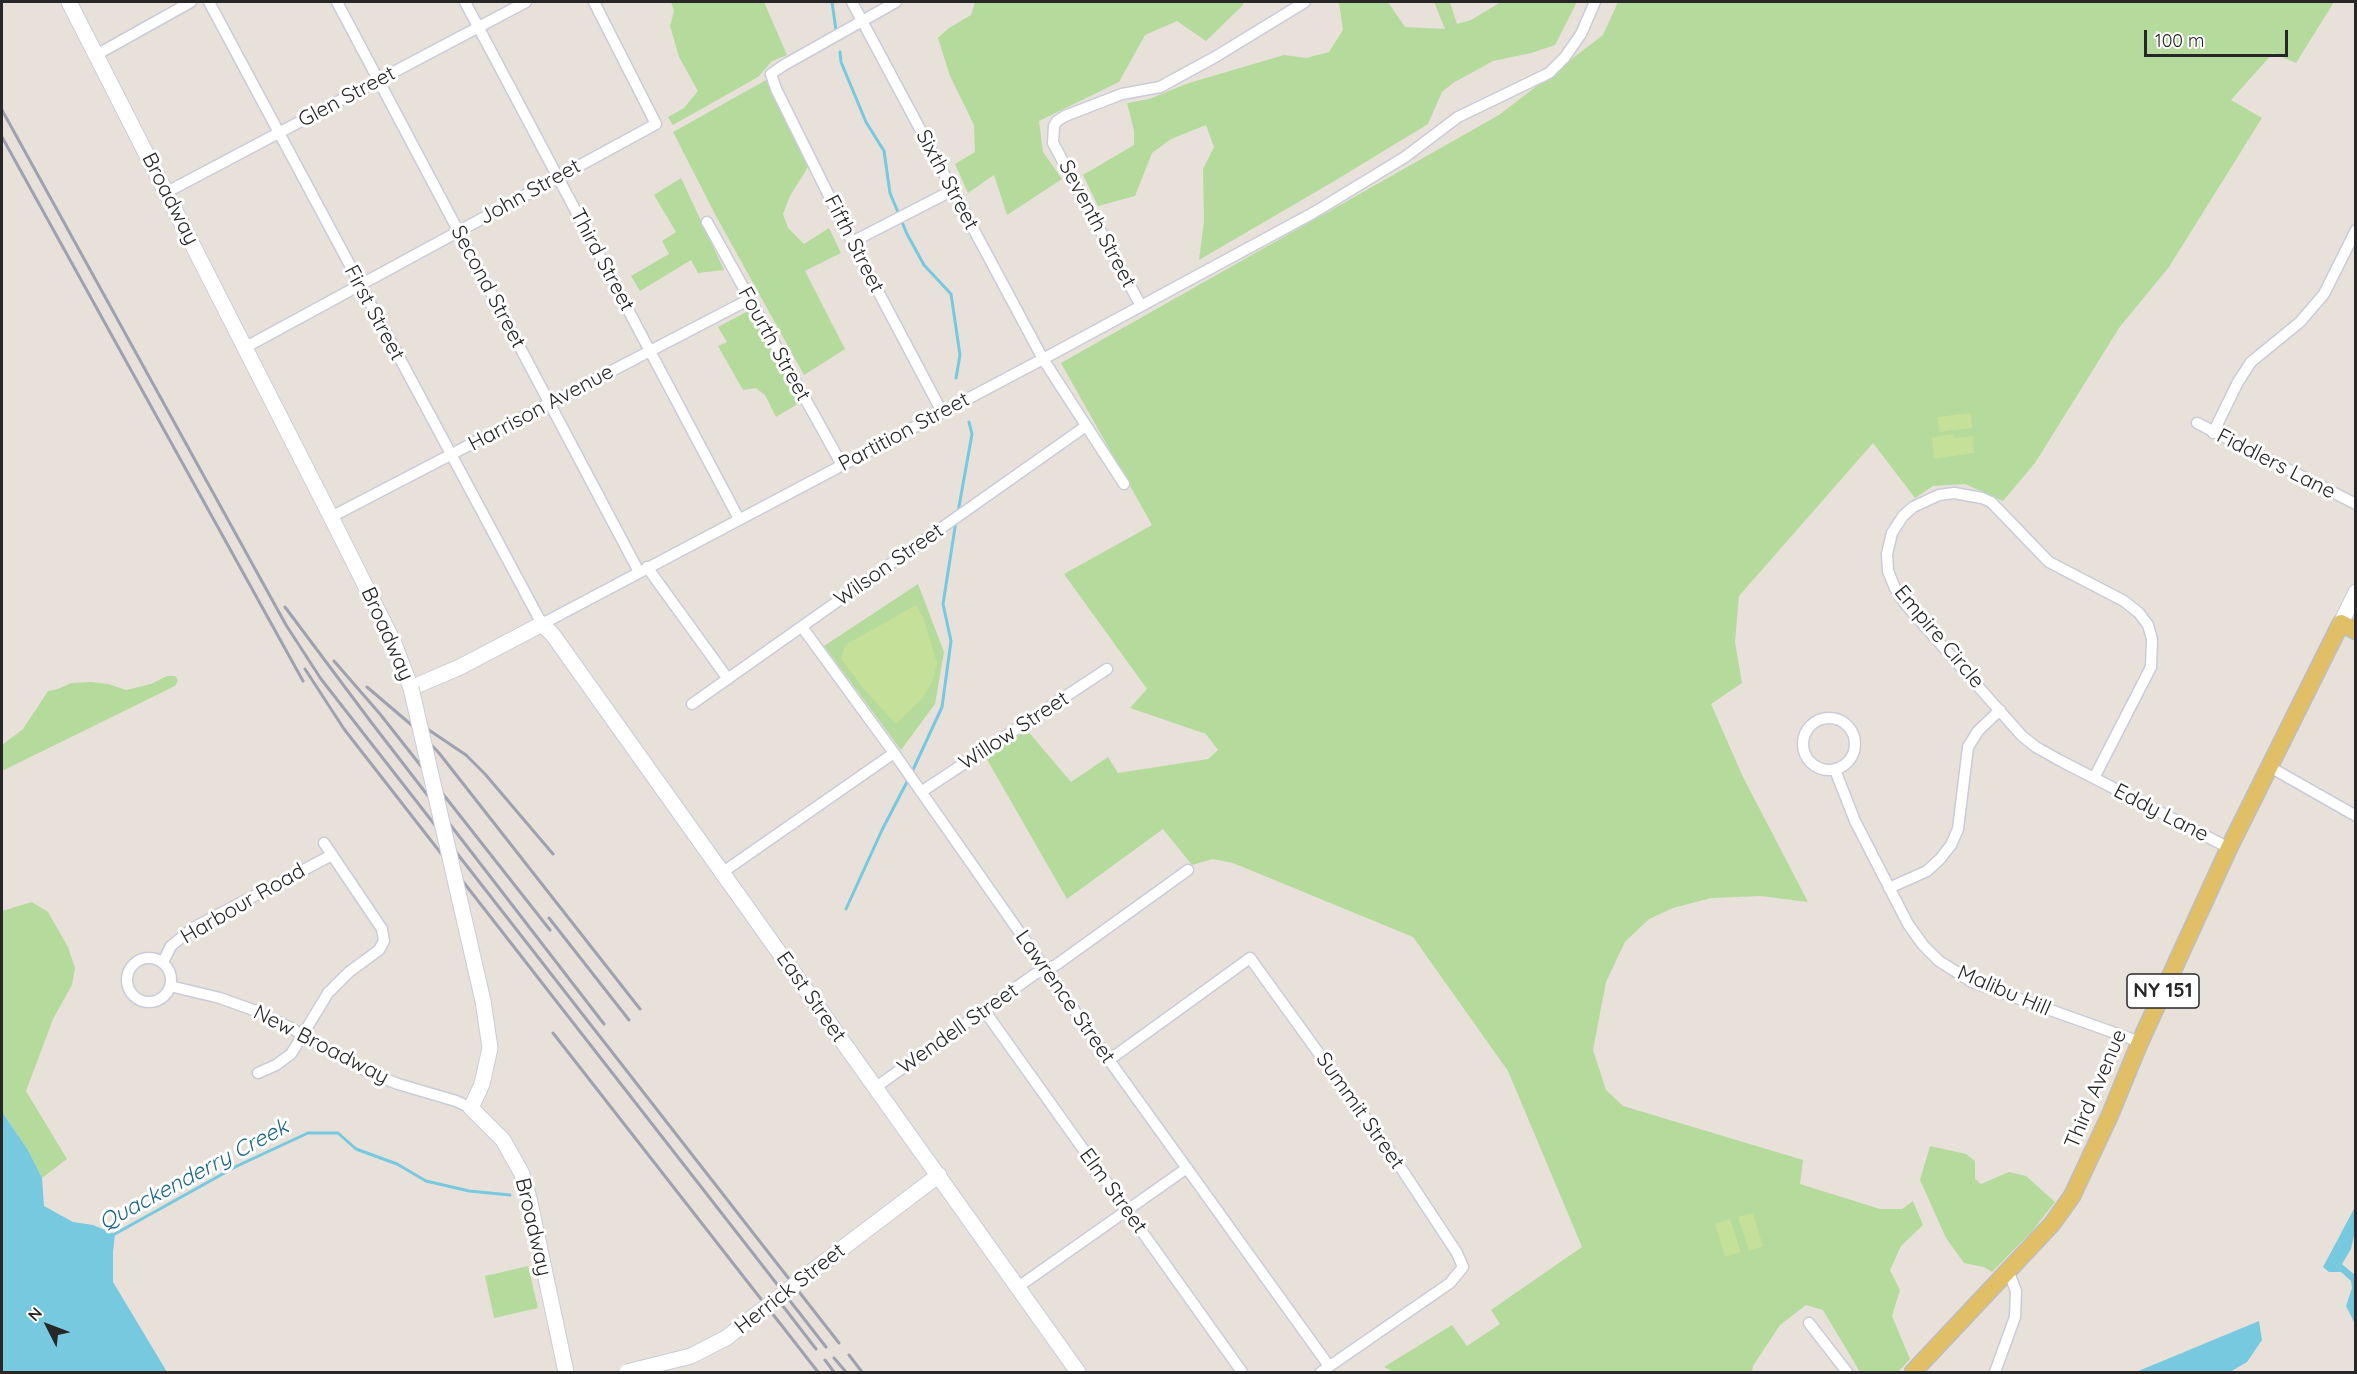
<!DOCTYPE html>
<style>
body{margin:0}
#map{position:relative;width:2357px;height:1374px;overflow:hidden;background:#e8e1da;font-family:Quicksand,sans-serif}
canvas{display:block}
.frame{position:absolute;inset:0;border:3px solid #272727;pointer-events:none}
.north{position:absolute;left:18px;top:1296px;width:60px;height:60px;-webkit-text-stroke:4px #fff;paint-order:stroke;rotate:312deg;font-size:16px;font-weight:700;line-height:24px;text-align:center;color:#272727}
.north::after{content:'';display:block;margin:auto;width:21px;height:27px;background:#272727;clip-path:polygon(50% 0,100% 100%,50% 72%,0 100%)}
.scale{position:absolute;left:2144px;top:30px;width:144px;height:27px;box-sizing:border-box;border:3px solid #272727;border-top:0;padding-left:8px;font-size:18px;line-height:21px;white-space:nowrap;color:#272727;-webkit-text-stroke:4px #fff;paint-order:stroke}
</style>
<div id="map">
<canvas width="2357" height="1374"></canvas>
<div class="frame"></div>
<div class="north">N</div>
<div class="scale">100 m</div>
</div>
<script>
const g = document.querySelector('canvas').getContext('2d');
g.lineJoin = 'round';
function paint(path, color) { g.fillStyle = color; g.fill(path, 'evenodd'); }
const poly = rows => new Path2D(rows.map(r => 'M' + r).join(''));
function strokePath(path, color, width, dash) { g.strokeStyle = color; g.lineWidth = width; g.lineCap = dash ? 'butt' : 'round'; g.setLineDash(dash || []); g.stroke(path); }
function label(font, color, halo, rows, align = 'center') {
  g.font = font + ' Quicksand,sans-serif'; g.lineWidth = 6; g.setLineDash([]); g.textBaseline = 'middle'; g.strokeStyle = halo; g.fillStyle = color; for (const [text, x, y, turn = 0] of rows) {
    g.save(); g.translate(x, y); g.rotate((+turn || 0) * Math.PI / 180); g.textAlign = isNaN(turn) ? turn : align; if (halo) g.strokeText(text, 0, 0); g.fillText(text, 0, 0); g.restore();
  }
}
const green = poly([
 [671,2,764,2,787,55,772,61,758,77,673,125,668,117,684,108,698,91,679,57,670,26,674,11],
 [975,2,1243,2,1243,5,1206,41,1177,21,1145,35,1119,82,1039,121,1043,152,1062,179,1007,215,994,175,968,193,955,164,975,152,974,125,950,76,938,38,949,28,971,15],
 [1339,2,1388,2,1405,27,1445,29,1434,2,1450,2,1457,24,1471,20,1501,2,1577,2,1555,45,1531,53,1493,61,1453,83,1442,92,1428,124,1331,183,1199,260,1204,221,1203,169,1214,147,1206,125,1171,139,1152,153,1135,196,1098,206,1083,175,1134,145,1134,131,1127,103,1149,99,1189,83,1284,55,1306,58,1329,52,1343,30],
 [1618,2,2334,2,2296,63,2273,53,2231,100,2262,118,2169,267,2119,328,2035,463,2003,501,1965,484,1933,486,1915,498,1873,443,1739,596,1735,642,1742,683,1711,704,1743,777,1808,902,1761,896,1711,898,1673,908,1649,919,1625,942,1606,982,1593,1050,1606,1090,1623,1106,1803,1160,1800,1184,1880,1209,1902,1209,1913,1201,1923,1225,1901,1246,1890,1270,1900,1290,1892,1316,1910,1359,1898,1372,1860,1372,1823,1310,1806,1305,1780,1325,1753,1366,1752,1372,1394,1372,1384,1367,1452,1325,1467,1346,1500,1324,1491,1310,1582,1247,1508,1071,1413,937,1233,863,1213,859,1192,865,1163,829,1067,899,985,756,1027,730,1071,782,1108,757,1118,773,1208,759,1218,750,1206,734,1130,708,1147,689,1064,574,1152,525,1061,363,1499,115,1603,35],
 [768,79,808,167,790,196,783,214,788,228,804,244,829,228,841,253,805,271,845,349,804,375,716,216,673,132],
 [681,178,724,270,698,273,691,260,640,291,631,276,669,254,662,241,676,232,654,195],
 [748,311,801,402,776,417,765,395,756,388,743,390,718,346,727,342,718,327],
 [918,584,944,652,935,704,901,750,824,646],
 [167,676,175,676,178,680,175,686,2,771,2,745,23,729,48,691,58,689,71,683,91,682,108,684,126,690,151,684],
 [32,902,48,912,68,947,75,968,72,985,53,1019,26,1091,67,1159,42,1178,28,1150,2,1112,2,911],
 [1930,1146,1966,1154,1975,1161,1975,1179,1981,1184,2009,1172,2026,1176,2055,1202,2033,1230,1992,1272,1984,1267,1964,1263,1946,1238,1920,1180],
 [528,1266,538,1308,494,1318,485,1276]
]);
const pitch = poly([
 [1971,413,1972,428,1939,432,1937,417],
 [1954,434,1955,438,1973,436,1974,453,1934,459,1932,437],
 [916,605,924,619,937,663,933,680,923,698,896,724,867,693,841,659,845,645],
 [1753,1213,1763,1246,1749,1251,1738,1217],
 [1730,1219,1741,1252,1725,1257,1715,1224]
]);
const water = poly([
 [2,1112,28,1150,42,1178,44,1206,73,1222,93,1225,115,1234,113,1252,113,1282,167,1372,2,1372],
 [2355,1207,2355,1231,2351,1249,2342,1264,2355,1275,2355,1324,2346,1306,2352,1288,2351,1281,2341,1272,2329,1272,2323,1267],
 [2259,1321,2262,1340,2247,1362,2230,1372,2136,1372]
]);
const stream = poly([
 [832,2,836,30],
 [840,52,841,62,866,122,884,151,890,193,907,234,924,265,951,294,960,355,956,378],
 [958,512,972,434,969,422],
 [912,772,942,707,951,641,943,604,956,521],
 [846,909,882,830,909,778],
 [113,1235,237,1166,308,1133,338,1133,356,1149,397,1164,426,1181,469,1191,510,1195]
]);
const street = poly([
 [209,2,542,624,1043,359,1313,213,1405,157,1458,117,1549,73,1565,57,1581,34,1595,2],
 [337,2,639,572],
 [465,2,739,519],
 [852,2,1043,359,1124,484],
 [896,2,784,65,771,74,776,89,852,242,942,412],
 [96,55,191,2],
 [167,192,526,2],
 [707,222,842,465],
 [852,242,953,190],
 [1141,306,1053,143,1054,126,1057,121,1065,116,1122,94,1160,87,1215,57,1305,2],
 [246,347,656,124,594,2],
 [2197,423,2356,504],
 [2213,433,2238,382,2251,362,2300,322,2324,294,2356,230],
 [331,517,750,299],
 [647,567,728,679],
 [802,627,894,753,1109,1060,1329,1366],
 [692,704,1086,426],
 '1803 744a26 26 0 1 1 52 0a26 26 0 1 1-52 0Z',
 [2270,767,2356,816],
 [1835,770,1855,821,1908,924,1923,945,1939,961,1972,982,2140,1042],
 [2094,778,2151,667,2152,639,2148,625,2139,613,2124,601,2049,562,1991,502,1982,498,1954,493,1939,495,1913,507,1903,516,1892,533,1887,554,1888,571,1895,588,1906,605,2022,736,2036,747,2059,760,2094,778,2229,848],
 [921,792,1107,669],
 [723,872,894,753],
 [1889,888,1927,871,1940,859,1951,845,1958,829,1968,747,1978,731,2000,710],
 '127 980a22 22 0 1 1 44 0a22 22 0 1 1-44 0Z',
 [163,962,171,946,193,928,332,855],
 [170,986,220,998,256,1011,289,1027,368,1072,398,1084,456,1101,471,1108],
 [984,1010,1242,1372],
 [1109,1060,1250,958,1393,1156,1457,1253,1463,1267,1450,1283,1321,1372],
 [258,1073,276,1065,291,1054,328,993,349,972,379,950,384,941,382,929,324,843],
 [876,1087,1035,974,1056,965,1188,870],
 [1018,1287,1187,1168],
 [1809,1323,1847,1372],
 [1995,1372,2015,1317,2016,1291,2008,1270]
]);
const secondary = poly([
 [69,2,331,517,393,641,411,688,460,667,542,624,553,635,1078,1372],
 [2341,623,2356,592],
 [483,1001,490,1048,482,1084,471,1108,503,1140,522,1174,529,1198,566,1372],
 [836,1253,939,1175]
]);
const primary = poly([
 [1913,1372,2052,1224,2072,1196,2110,1115,2140,1042,2229,848,2341,623,2356,631]
]);
const rail = poly([
 [2,110,286,625,321,679,839,1343],
 [2,137,303,681],
 [285,607,371,722,604,1024],
 [334,661,380,714,550,930],
 [305,669,344,729,826,1347],
 [367,687,415,728,439,753,640,1009],
 [414,720,466,755,485,774,553,854],
 [549,918,629,1020],
 [553,1033,818,1372],
 [776,1297,816,1349],
 [849,1355,862,1372],
 [834,1358,846,1372],
 [825,1360,834,1372]
]);
const secondaryBridge = poly([
 [411,688,483,1001],
 [627,1372,691,1356,726,1338,836,1253]
]);
const shields = [
 [2163,991,72]
];
const shieldNames = [
 ["NY 151",2163,991]
];
const streetNames = [
 ["Glen Street",347,97,-28],
 ["Sixth Street",947,180,62],
 ["John Street",530,192,-29],
 ["Broadway",170,199,63],
 ["Seventh Street",1097,224,62],
 ["Fifth Street",854,244,63],
 ["Third Street",602,260,62],
 ["Second Street",488,287,62],
 ["First Street",374,313,62],
 ["Fourth Street",774,344,61],
 ["Harrison Avenue",541,408,-28],
 ["Partition Street",904,432,-28],
 ["Fiddlers Lane",2276,464,27],
 ["Wilson Street",889,565,-35],
 ["Broadway",387,634,66],
 ["Empire Circle",1939,637,50],
 ["Willow Street",1014,731,-33],
 ["Eddy Lane",2161,813,27],
 ["Harbour Road",243,904,-30],
 ["Malibu Hill",2004,991,23],
 ["East Street",811,997,55],
 ["Lawrence Street",1065,997,55],
 ["Wendell Street",958,1029,-35],
 ["New Broadway",321,1045,27],
 ["Third Avenue",2096,1089,-67],
 ["Summit Street",1360,1111,55],
 ["Elm Street",1113,1191,54],
 ["Broadway",533,1227,77],
 ["Herrick Street",790,1289,-38]
];
const waterNames = [
 ["Quackenderry Creek",194,1175,-28]
];
paint(green, '#b4da9c');
paint(pitch, '#c5e098');
paint(water, '#77c9e0');
strokePath(stream, '#77c9e0', 3);
strokePath(street, '#c9ccd8', 13);
strokePath(secondary, '#c9ccd8', 17);
strokePath(primary, '#bebebe', 19);
strokePath(street, '#fff', 10);
strokePath(secondary, '#fff', 15);
strokePath(primary, '#e0bf67', 16);
strokePath(rail, '#9ea1b0', 3);
strokePath(secondaryBridge, '#c9ccd8', 17, []);
strokePath(secondaryBridge, '#fff', 15);
for (const [x, y, w] of shields) { const box = new Path2D(); box.roundRect(x - w / 2, y - 17, w, 34, 4.5); g.fillStyle = '#fff'; g.fill(box); strokePath(box, '#272727', 1.5); }
label('bold 20px', '#272727', null, shieldNames);
label('21px', '#272727', '#fff', streetNames);
label('italic 22px', '#1b6787', '#fff', waterNames);
</script>
